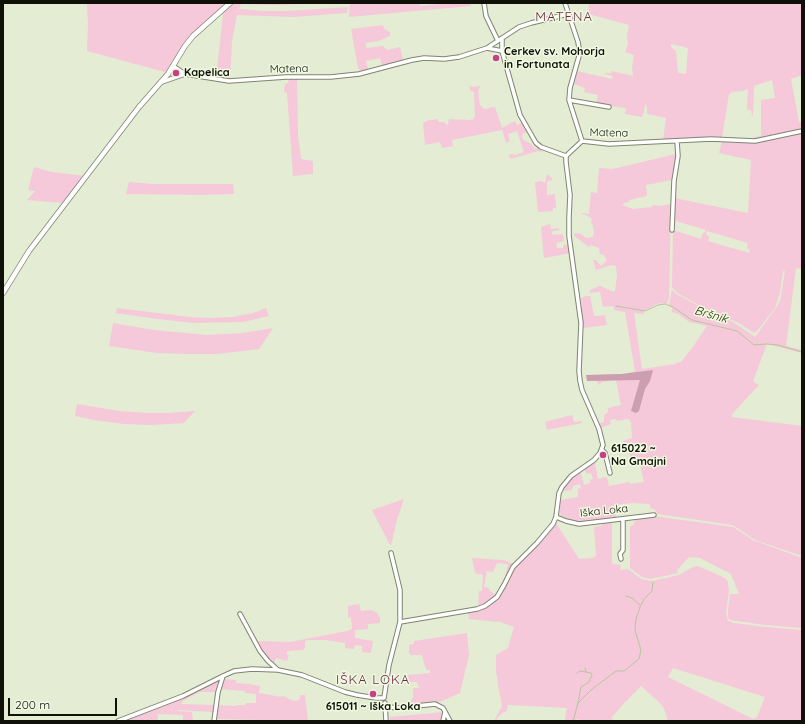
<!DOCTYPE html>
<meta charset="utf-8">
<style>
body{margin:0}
#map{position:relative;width:805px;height:724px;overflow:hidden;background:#e4ecd4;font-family:Quicksand,sans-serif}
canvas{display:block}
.frame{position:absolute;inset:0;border:4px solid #0f1109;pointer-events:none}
.scale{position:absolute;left:8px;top:698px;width:109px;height:18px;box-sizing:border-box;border:2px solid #0f1109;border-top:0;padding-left:5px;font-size:12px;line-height:14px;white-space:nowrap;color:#0f1109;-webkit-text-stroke:3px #f1f9e1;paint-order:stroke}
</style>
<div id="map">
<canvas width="805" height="724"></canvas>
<div class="frame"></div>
<div class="scale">200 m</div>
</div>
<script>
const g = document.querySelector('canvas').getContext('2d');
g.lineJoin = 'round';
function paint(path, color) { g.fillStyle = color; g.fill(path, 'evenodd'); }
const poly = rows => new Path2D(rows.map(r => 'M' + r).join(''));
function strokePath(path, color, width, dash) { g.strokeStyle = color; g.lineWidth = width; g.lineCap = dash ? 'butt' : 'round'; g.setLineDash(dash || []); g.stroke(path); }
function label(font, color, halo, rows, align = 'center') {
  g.font = font + ' Quicksand,sans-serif'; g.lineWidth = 3; g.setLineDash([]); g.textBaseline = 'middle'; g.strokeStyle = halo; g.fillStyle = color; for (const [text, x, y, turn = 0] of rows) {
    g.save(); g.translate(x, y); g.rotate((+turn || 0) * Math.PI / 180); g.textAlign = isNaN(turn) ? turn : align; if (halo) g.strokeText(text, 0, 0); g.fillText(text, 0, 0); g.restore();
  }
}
const green = poly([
 [87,3,227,3,195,32,167,72,165,72,87,51,88,25],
 [232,3,329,3,275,5,241,4,239,9,263,11,288,11,348,7,347,13,294,17,237,15,232,41,230,79,216,77,223,15,222,14],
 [350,3,419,3,420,6,447,3,470,3,471,6,349,17],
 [589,3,802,3,802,75,791,79,799,122,802,122,802,129,768,137,753,139,753,137,761,136,761,100,775,98,772,80,754,86,753,116,752,115,751,110,747,110,748,89,743,91,733,92,729,94,722,138,663,140,666,118,647,114,647,107,645,104,644,113,643,113,642,117,625,114,626,108,596,104,598,95,584,92,585,88,574,84,577,71,612,79,613,76,605,74,605,73,611,73,612,71,633,76,632,67,634,55,625,52,628,44,627,36,629,25,588,14],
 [671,44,688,48,686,74,678,73,676,51,671,47],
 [383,25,384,29,390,32,390,36,378,41,366,43,366,48,383,46,387,50,400,47,403,60,382,66,380,58,366,61,368,70,361,71,358,68,351,29],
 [289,78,297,78,298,134,301,159,313,161,313,174,293,176,287,93,284,92,285,84,288,83],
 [469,85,472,87,480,86,478,92,480,105,484,109,495,107,502,128,515,121,517,125,523,122,528,132,523,133,522,138,525,141,530,143,535,149,538,148,543,152,538,151,510,159,509,155,512,154,516,155,524,152,517,131,508,134,510,141,506,143,502,130,452,140,453,146,442,148,440,142,425,145,423,124,426,121,437,119,439,122,444,122,447,125,448,124,449,119,469,120,473,119,475,116,474,92,470,90],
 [802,132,802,269,796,268,786,346,802,350,802,353,767,344,753,381,759,385,732,414,732,417,802,426,802,556,758,541,752,538,736,527,732,525,658,514,654,509,651,509,648,500,649,504,633,503,614,505,614,510,619,510,615,518,579,523,567,520,561,516,560,511,560,500,578,497,578,489,581,488,580,484,573,486,572,490,562,491,564,487,573,476,580,470,584,485,590,483,590,480,593,479,591,473,587,474,584,469,595,463,598,479,605,477,607,478,609,486,629,482,630,484,644,482,639,461,631,462,629,450,626,443,624,443,623,441,632,438,631,423,630,420,627,419,617,421,616,419,610,420,611,424,600,428,599,424,604,422,604,415,608,412,608,408,621,405,616,380,602,382,599,385,597,381,602,374,625,375,635,371,625,312,614,310,614,307,611,306,603,307,600,292,590,293,590,290,600,286,614,292,615,291,617,276,616,266,612,265,596,270,593,260,596,260,601,266,606,261,606,259,604,255,600,254,599,248,591,245,589,247,573,235,576,233,581,234,586,238,593,237,594,232,593,225,591,223,592,219,586,215,582,214,582,213,589,214,591,192,597,193,599,168,612,169,621,167,676,154,672,180,646,185,647,196,629,200,629,202,624,203,622,205,633,209,652,207,653,205,659,206,671,204,669,298,667,304,659,303,644,311,644,314,634,313,642,369,676,364,676,363,681,362,692,348,707,326,689,322,679,314,672,312,672,308,669,305,672,290,676,294,707,310,733,322,755,337,776,308,780,301,785,271,783,271,780,292,775,308,757,331,754,333,739,323,710,311,677,293,672,287,673,230,701,239,703,233,704,233,706,230,672,220,674,198,748,213,751,160,719,153,722,141,733,143,757,142],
 [707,231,748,243,747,248,750,250,749,253,708,241,709,236,706,235],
 [34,167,52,172,86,176,64,203,27,200,35,191,28,190],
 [547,174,552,178,552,180,547,181,547,195,555,194,556,208,553,208,553,211,538,212,535,182,541,181,545,183],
 [129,182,153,184,233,184,234,194,201,195,126,194],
 [550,224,551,229,559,228,559,230,551,232,553,235,562,234,564,238,564,241,556,243,557,248,563,248,563,245,570,244,571,253,544,258,541,227],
 [586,296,590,296,594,316,605,315,607,325,583,328,581,298],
 [117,308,190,317,210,318,233,317,253,313,266,308,269,316,243,322,194,323,158,319,116,313],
 [113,323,154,330,207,335,243,333,273,328,259,349,217,354,185,354,157,353,109,346],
 [77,404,119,411,149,413,169,413,195,411,184,423,152,425,124,424,94,420,75,416],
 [572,415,574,422,582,421,582,423,547,430,545,422],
 [404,499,397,520,391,545,390,545,372,510],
 [653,516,733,527,753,540,802,558,802,628,765,625,730,620,728,617,728,609,730,594,739,594,731,574,700,558,689,557,677,570,678,573,650,579,642,577,630,568,630,527,634,524,635,520],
 [612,522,612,564,621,565,620,568,621,570,628,569,641,579,652,581,679,575,693,567,698,566,702,568,721,576,726,579,728,582,729,590,726,613,728,621,734,623,766,627,802,630,802,721,668,721,664,708,660,703,641,686,626,701,611,718,614,721,586,721,577,719,576,721,565,721,565,717,567,708,508,705,507,711,502,713,497,718,497,721,494,721,502,706,498,685,497,675,496,674,496,655,508,648,514,627,500,622,469,619,468,613,478,610,498,597,514,569,532,552,556,523,579,559,592,558,596,556,594,527,601,526,604,523],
 [673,668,765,697,757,717,753,719,668,677],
 [472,558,503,560,514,564,506,578,505,576,508,565,507,564,497,563,493,572,487,571,484,587,489,588,489,590,496,595,486,603,478,608,479,591,482,591,483,577,483,575,475,573],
 [359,604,361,611,372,610,377,613,380,618,380,623,368,624,368,629,355,630,355,638,373,641,371,653,362,652,362,646,355,645,354,649,345,648,345,643,325,640,308,640,305,641,305,648,303,650,287,651,287,655,289,655,287,661,276,658,274,663,263,652,256,641,290,642,347,631,352,629,351,617,348,618,348,606],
 [467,633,469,655,460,693,440,702,411,704,410,702,413,698,413,688,419,688,417,682,409,682,408,675,430,673,430,670,427,670,425,667,422,655,411,655,409,653,409,645,414,644,414,641],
 [220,679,217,692,199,692,183,701,181,704,215,705,214,712,177,710,177,711,192,712,193,721,183,721,183,715,158,714,158,721,125,721],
 [223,679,236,680,236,683,249,684,260,686,259,693,281,697,281,696,286,697,290,700,297,701,300,699,300,695,305,695,308,721,216,719,217,705,236,706,237,705,245,705,246,703,256,703,256,694,245,693,245,691,220,689],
 [443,712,444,713,442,721,390,721,390,717]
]);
const forest = poly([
 [653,370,650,381,645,389,639,411,636,413,631,411,640,380,587,381,586,375,621,374]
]);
const stream = poly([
 [616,306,645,311,658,305,665,304,673,307,692,320,737,331,754,345,766,344,778,345,802,352],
 [626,596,632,598,640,605],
 [577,673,580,671,586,672],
 [578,703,581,687,589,682,592,675,591,673,586,672,585,668],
 [573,721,578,703,591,690,616,671,624,671,639,659,641,650,635,630,636,619,640,607,644,599,652,591,653,582]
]);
const street = poly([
 [484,3,486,16,498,41],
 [565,3,578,42,579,48,579,56,570,88,569,100,582,141],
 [502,38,502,51,520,115,536,143,541,147,566,156],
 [487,48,502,51],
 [173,66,185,74],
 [162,82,185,74,229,81,286,77,331,77,359,74,412,60,424,58,444,59,459,57,487,48,519,27,531,23,568,14],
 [569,100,609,107],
 [582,141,609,144,711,139,755,141,802,131],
 [672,230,674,181,678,156,677,141],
 [602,450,605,453,610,473],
 [556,517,566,521,579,524,654,515],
 [391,553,400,590,400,622],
 [621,559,620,554,623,550,623,519],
 [240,614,260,651,268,661,278,670],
 [385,703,386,721],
 [385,704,390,707,398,708,435,704,443,708,450,721],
 [118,721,183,696,223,676,234,671,252,669,278,670,302,675,345,692,357,695,376,698,384,698,389,665,400,622,477,609,485,606,497,597,504,585,513,567,537,543,553,524,556,517,559,493,562,487,571,476,594,460,600,453,603,445,599,429,582,390,580,381,579,371,581,323,569,236,569,217,570,195,566,162,566,156,582,141],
 [214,721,218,692,223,676],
 [443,721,445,712]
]);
const secondary = poly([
 [3,293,29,251,139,107,168,74,185,46,193,36,230,3]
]);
const markers = [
 [496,58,4,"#c54084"],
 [176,73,4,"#c54084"],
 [603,455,4,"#c54084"],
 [373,694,4,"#c54084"]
];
const poiNames = [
 ["Cerkev sv. Mohorja",504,52],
 ["in Fortunata",504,65],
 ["Kapelica",184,73],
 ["615022 ~",611,449],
 ["Na Gmajni",611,462],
 ["615011 ~ Iška Loka",373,707,"center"]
];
const streetNames = [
 ["Matena",289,69,-1],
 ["Matena",609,133,1],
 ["Iška Loka",604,511,-6]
];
const waterNames = [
 ["Bršnik",711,315,16]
];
const quarterNames = [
 ["MATENA",564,17],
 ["IŠKA LOKA",373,680]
];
paint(green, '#f5c8da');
paint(forest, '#cb9fb0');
strokePath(stream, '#b8c69d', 1);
strokePath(street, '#7e856f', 5.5);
strokePath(secondary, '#7e856f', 6);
strokePath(street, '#fff', 3.5);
strokePath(secondary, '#fff', 4.5);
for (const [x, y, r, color] of markers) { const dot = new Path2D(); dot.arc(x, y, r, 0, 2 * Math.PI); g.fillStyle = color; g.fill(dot); strokePath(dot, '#f1f9e1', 1.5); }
label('bold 11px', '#0f1109', '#f1f9e1', poiNames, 'left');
label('11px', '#0f1109', '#f1f9e1', streetNames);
label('italic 12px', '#283404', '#f1f9e1', waterNames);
g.letterSpacing = '1px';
label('13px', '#6b2a4a', '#f1f9e1', quarterNames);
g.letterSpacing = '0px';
</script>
